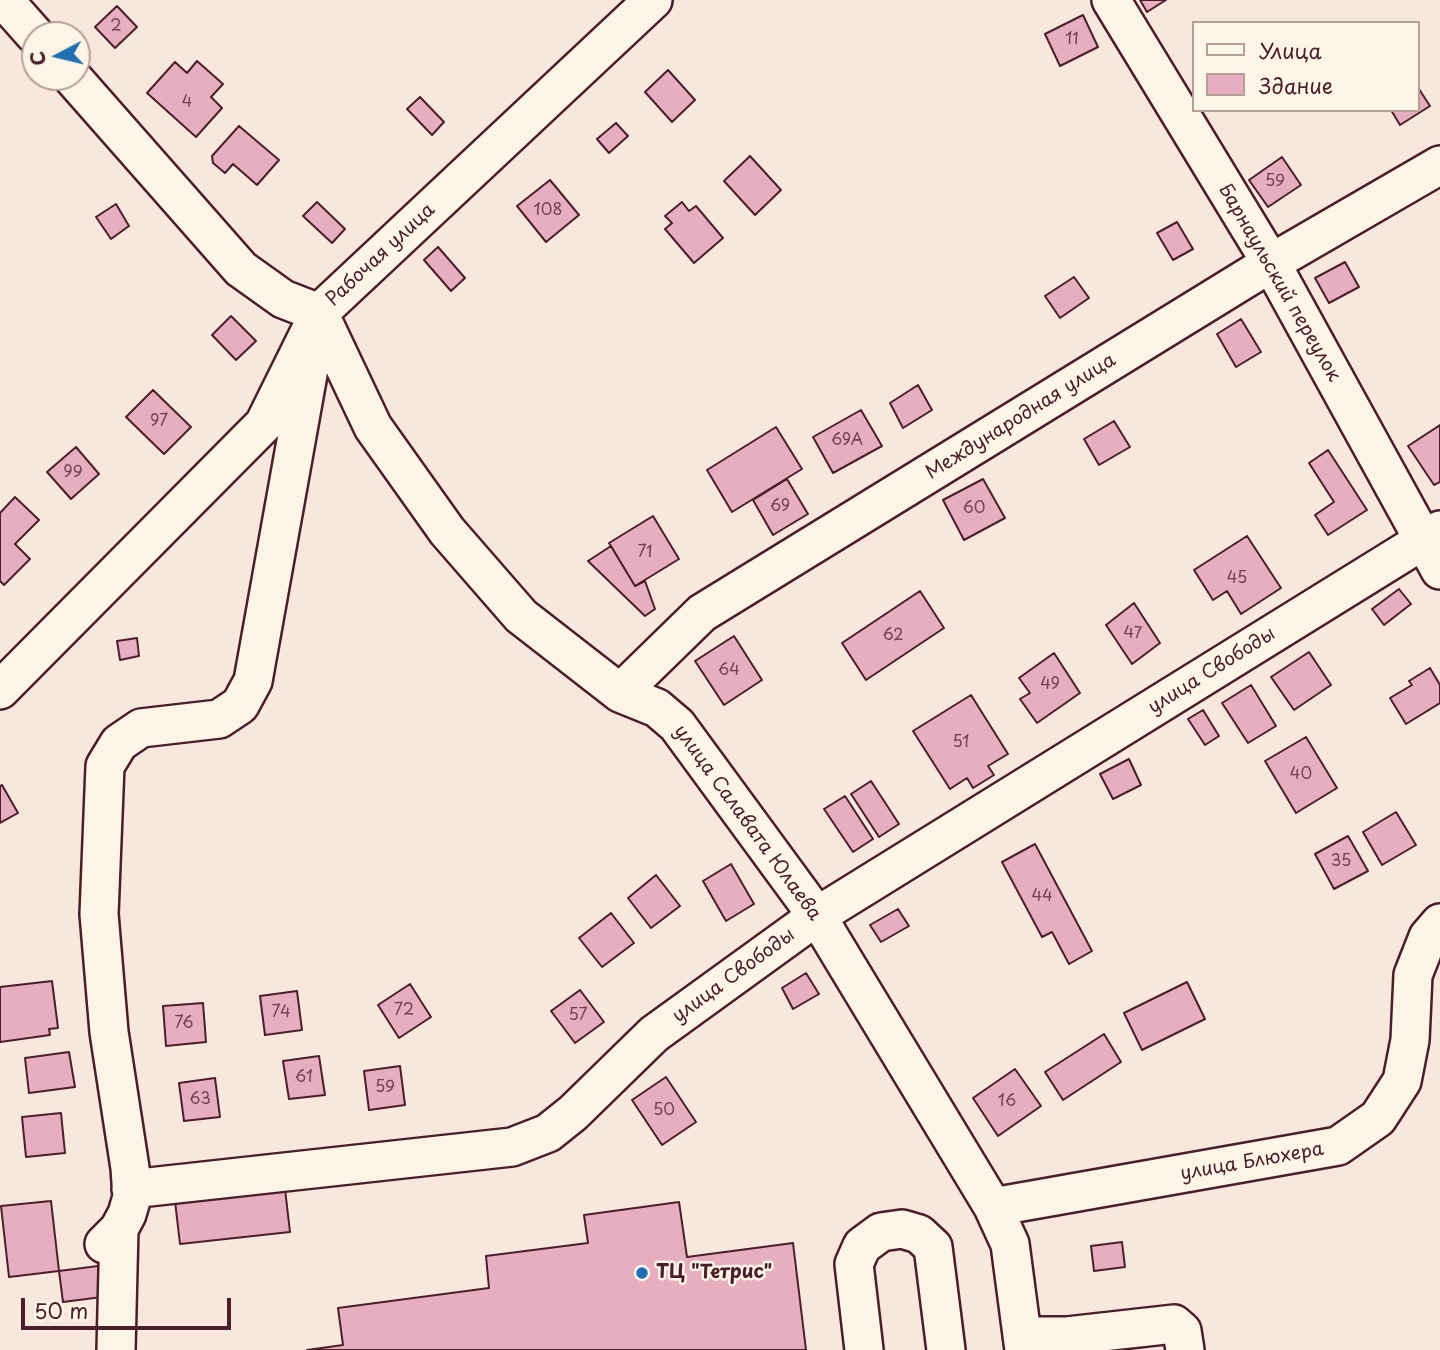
<!DOCTYPE html>
<meta charset="utf-8">
<style>
body{margin:0}
#map{position:relative;width:1440px;height:1350px;overflow:hidden;background:#f8e7dd;font-family:"Playpen Sans",sans-serif}
canvas{display:block}
.legend{position:absolute;left:1192px;top:21px;width:228px;height:91px;box-sizing:border-box;background:#fcf5e5;border:2px solid #b59f9b;margin:0;padding:9px 12px;list-style:none;font-size:21px;color:#4a1f2b}
.legend li{display:flex;align-items:center;gap:14px;height:35px}
.legend b{width:35px;border:2px solid #b59f9b}
.north{position:absolute;left:21px;top:21px;width:70px;height:70px;box-sizing:border-box;background:#fcf5e5;border:2px solid #b59f9b;border-radius:50%;rotate:263deg;font-size:19px;font-weight:700;line-height:28px;text-align:center;color:#4a1f2b}
.north::after{content:'';display:block;margin:auto;width:24px;height:32px;background:#1f6fb2;clip-path:polygon(50% 0,100% 100%,50% 72%,0 100%)}
.scale{position:absolute;left:21px;top:1298px;width:210px;height:32px;box-sizing:border-box;border:4px solid #4a1f2b;border-top:0;padding-left:9px;font-size:21px;line-height:24px;white-space:nowrap;color:#4a1f2b;-webkit-text-stroke:5px #fcf5e5;paint-order:stroke}
</style>
<div id="map">
<canvas width="1440" height="1350"></canvas>
<ul class="legend">
<li><b style="height:9px;background:#fcf5e5"></b>Улица</li>
<li><b style="height:19px;background:#e7aebf"></b>Здание</li>
</ul>
<div class="north">С</div>
<div class="scale">50 m</div>
</div>
<script>
const g = document.querySelector('canvas').getContext('2d');
g.lineJoin = 'round';
function paint(path, color) { g.fillStyle = color; g.fill(path, 'evenodd'); }
const poly = rows => new Path2D(rows.map(r => 'M' + r).join(''));
function strokePath(path, color, width, dash) { g.strokeStyle = color; g.lineWidth = width; g.lineCap = dash ? 'butt' : 'round'; g.setLineDash(dash || []); g.stroke(path); }
function label(font, color, halo, rows, align = 'center') {
  g.font = font + ' "Playpen Sans",sans-serif'; g.lineWidth = 5; g.setLineDash([]); g.textBaseline = 'middle'; g.strokeStyle = halo; g.fillStyle = color; for (const [text, x, y, turn = 0] of rows) {
    g.save(); g.translate(x, y); g.rotate((+turn || 0) * Math.PI / 180); g.textAlign = isNaN(turn) ? turn : align; if (halo) g.strokeText(text, 0, 0); g.fillText(text, 0, 0); g.restore();
  }
}
const building = poly([
 [1140,0,1166,0,1147,12,1140,0],
 [117,6,137,27,115,48,95,27,117,6],
 [1083,15,1098,47,1060,66,1045,34,1083,15],
 [197,61,223,84,211,97,222,108,196,137,147,93,175,62,187,73,197,61],
 [668,70,695,100,672,122,645,92,668,70],
 [1417,86,1430,106,1400,125,1391,110,1417,110,1417,86],
 [420,97,444,122,432,135,407,109,420,97],
 [616,123,628,136,609,153,597,139,616,123],
 [239,126,279,160,257,185,233,164,225,173,213,163,212,156,239,126],
 [750,156,781,190,755,215,724,181,750,156],
 [1282,157,1301,185,1268,207,1249,180,1282,157],
 [550,180,579,215,546,242,517,206,550,180],
 [317,202,345,229,332,243,303,216,317,202],
 [682,202,689,211,696,206,723,238,694,263,665,229,672,223,665,216,682,202],
 [116,204,129,226,111,239,96,217,116,204],
 [1177,222,1193,249,1173,260,1157,233,1177,222],
 [438,247,465,278,451,291,424,260,438,247],
 [1345,262,1359,287,1329,303,1315,278,1345,262],
 [1074,277,1089,298,1060,318,1045,296,1074,277],
 [231,316,256,341,236,360,212,335,231,316],
 [1241,319,1261,352,1236,367,1217,334,1241,319],
 [918,385,932,410,903,428,890,403,918,385],
 [153,390,191,427,164,454,126,417,153,390],
 [861,410,882,446,833,473,813,437,861,410],
 [1114,421,1130,447,1099,465,1084,439,1114,421],
 [1440,425,1440,482,1434,485,1408,446,1440,425],
 [776,427,802,469,732,512,707,470,776,427],
 [76,447,99,474,71,499,47,472,76,447],
 [1328,450,1367,510,1328,535,1315,515,1334,502,1309,463,1328,450],
 [787,479,808,514,773,535,753,500,787,479],
 [983,479,1005,518,964,540,943,500,983,479],
 [15,497,39,520,15,544,30,559,4,585,0,581,0,513,15,497],
 [653,516,679,559,635,586,609,543,653,516],
 [1247,536,1281,588,1241,614,1227,591,1213,600,1194,570,1247,536],
 [611,546,635,586,645,581,655,609,645,616,588,561,611,546],
 [1399,589,1411,604,1384,625,1372,609,1399,589],
 [920,591,944,628,866,680,842,643,920,591],
 [1134,603,1160,643,1132,664,1106,625,1134,603],
 [734,636,762,680,724,705,695,661,734,636],
 [137,638,139,656,120,660,117,641,137,638],
 [1309,652,1331,685,1294,710,1271,677,1309,652],
 [1054,653,1080,693,1037,723,1020,699,1030,693,1019,678,1054,653],
 [1430,668,1440,685,1440,703,1406,724,1390,698,1412,685,1409,681,1430,668],
 [1251,685,1276,726,1248,743,1222,703,1251,685],
 [971,695,1008,754,988,766,994,775,973,788,967,778,950,789,913,731,971,695],
 [1203,710,1219,736,1205,745,1188,719,1203,710],
 [1306,737,1337,788,1296,813,1265,761,1306,737],
 [1129,759,1141,785,1113,799,1100,774,1129,759],
 [871,781,899,824,879,837,851,794,871,781],
 [2,785,18,813,0,823,0,786,2,785],
 [845,796,873,839,853,852,824,809,845,796],
 [1396,812,1416,845,1382,865,1363,832,1396,812],
 [1348,836,1368,871,1334,889,1315,854,1348,836],
 [1035,844,1092,951,1069,964,1052,932,1042,937,1002,862,1035,844],
 [731,864,754,904,726,921,703,881,731,864],
 [656,875,680,906,651,928,628,898,656,875],
 [898,909,909,926,881,942,870,925,898,909],
 [611,913,634,943,602,967,579,938,611,913],
 [806,973,819,994,793,1009,782,988,806,973],
 [52,981,58,1028,49,1029,50,1035,0,1042,0,987,52,981],
 [1187,982,1205,1019,1142,1050,1124,1013,1187,982],
 [410,984,431,1017,399,1038,378,1005,410,984],
 [580,990,604,1022,575,1043,551,1011,580,990],
 [297,991,302,1030,265,1035,260,996,297,991],
 [203,1003,206,1042,166,1046,163,1006,203,1003],
 [1104,1034,1121,1062,1063,1100,1045,1072,1104,1034],
 [69,1052,75,1087,29,1093,25,1058,69,1052],
 [319,1056,325,1095,289,1099,283,1061,319,1056],
 [400,1066,405,1105,369,1110,364,1071,400,1066],
 [1015,1069,1041,1106,998,1136,973,1098,1015,1069],
 [666,1077,696,1122,662,1145,632,1100,666,1077],
 [215,1078,220,1117,184,1121,179,1083,215,1078],
 [61,1113,65,1153,26,1157,22,1117,61,1113],
 [285,1189,290,1232,180,1244,175,1201,285,1189],
 [51,1201,59,1271,9,1277,1,1206,51,1201],
 [679,1202,687,1257,793,1243,806,1350,307,1350,343,1345,338,1308,489,1288,486,1256,588,1243,584,1215,679,1202],
 [1122,1242,1125,1267,1094,1271,1091,1246,1122,1242],
 [98,1266,102,1297,63,1302,59,1271,98,1266]
]);
const minor = poly([
 [4,0,35,35],
 [1111,0,1271,263,1440,570],
 [72,77,241,269,283,299,319,313,373,427,447,531,521,616,620,693,657,708,677,725,817,916,993,1207,1010,1244,1024,1350],
 [0,690,264,424,319,313,653,0],
 [620,693,702,613,1271,263,1440,165],
 [131,1189,512,1147,548,1133,573,1113,654,1034,817,916,1440,530],
 [993,1207,1338,1146,1378,1118,1402,1081,1410,1040,1413,975,1428,937,1440,923],
 [104,1244,119,1229,127,1214,132,1197,130,1168,109,1032,99,914,105,766,119,743,141,728,219,719,240,705,253,681,319,313],
 [1022,1336,1067,1336,1174,1324,1182,1331,1185,1350],
 [116,1350,119,1229],
 [864,1350,854,1264,862,1246,881,1232,902,1229,919,1234,933,1247,946,1350]
]);
const markers = [
 [642,1273,7,"#1f6fb2"]
];
const numberNames = [
 ["2",116,27],
 ["11",1072,40],
 ["4",187,103],
 ["59",1275,182],
 ["108",548,211],
 ["97",159,422],
 ["69А",847,441],
 ["99",73,473],
 ["69",780,507],
 ["60",974,509],
 ["71",645,553],
 ["45",1237,579],
 ["47",1133,634],
 ["62",893,636],
 ["64",729,671],
 ["49",1050,685],
 ["51",961,743],
 ["40",1301,775],
 ["35",1341,862],
 ["44",1042,897],
 ["72",404,1011],
 ["74",281,1013],
 ["57",578,1016],
 ["76",184,1024],
 ["61",304,1078],
 ["59",385,1088],
 ["63",200,1100],
 ["16",1007,1102],
 ["50",664,1111]
];
const streetNames = [
 ["Рабочая улица",381,255,-43],
 ["Барнаульский переулок",1279,283,60],
 ["Международная улица",1021,417,-32],
 ["улица Свободы",1212,671,-32],
 ["улица Салавата Юлаева",747,823,54],
 ["улица Свободы",734,976,-36],
 ["улица Блюхера",1252,1162,-10]
];
const poiNames = [
 ["ТЦ \"Тетрис\"",656,1273]
];
paint(building, '#e7aebf');
strokePath(building, '#4a1f2b', 2);
strokePath(minor, '#4a1f2b', 42);
strokePath(minor, '#fcf5e5', 37);
for (const [x, y, r, color] of markers) { const dot = new Path2D(); dot.arc(x, y, r, 0, 2 * Math.PI); g.fillStyle = color; g.fill(dot); strokePath(dot, '#fcf5e5', 2.5); }
label('16px', '#714350', null, numberNames);
label('19px', '#4a1f2b', '#fcf5e5', streetNames);
label('bold 19px', '#4a1f2b', '#fcf5e5', poiNames, 'left');
</script>
